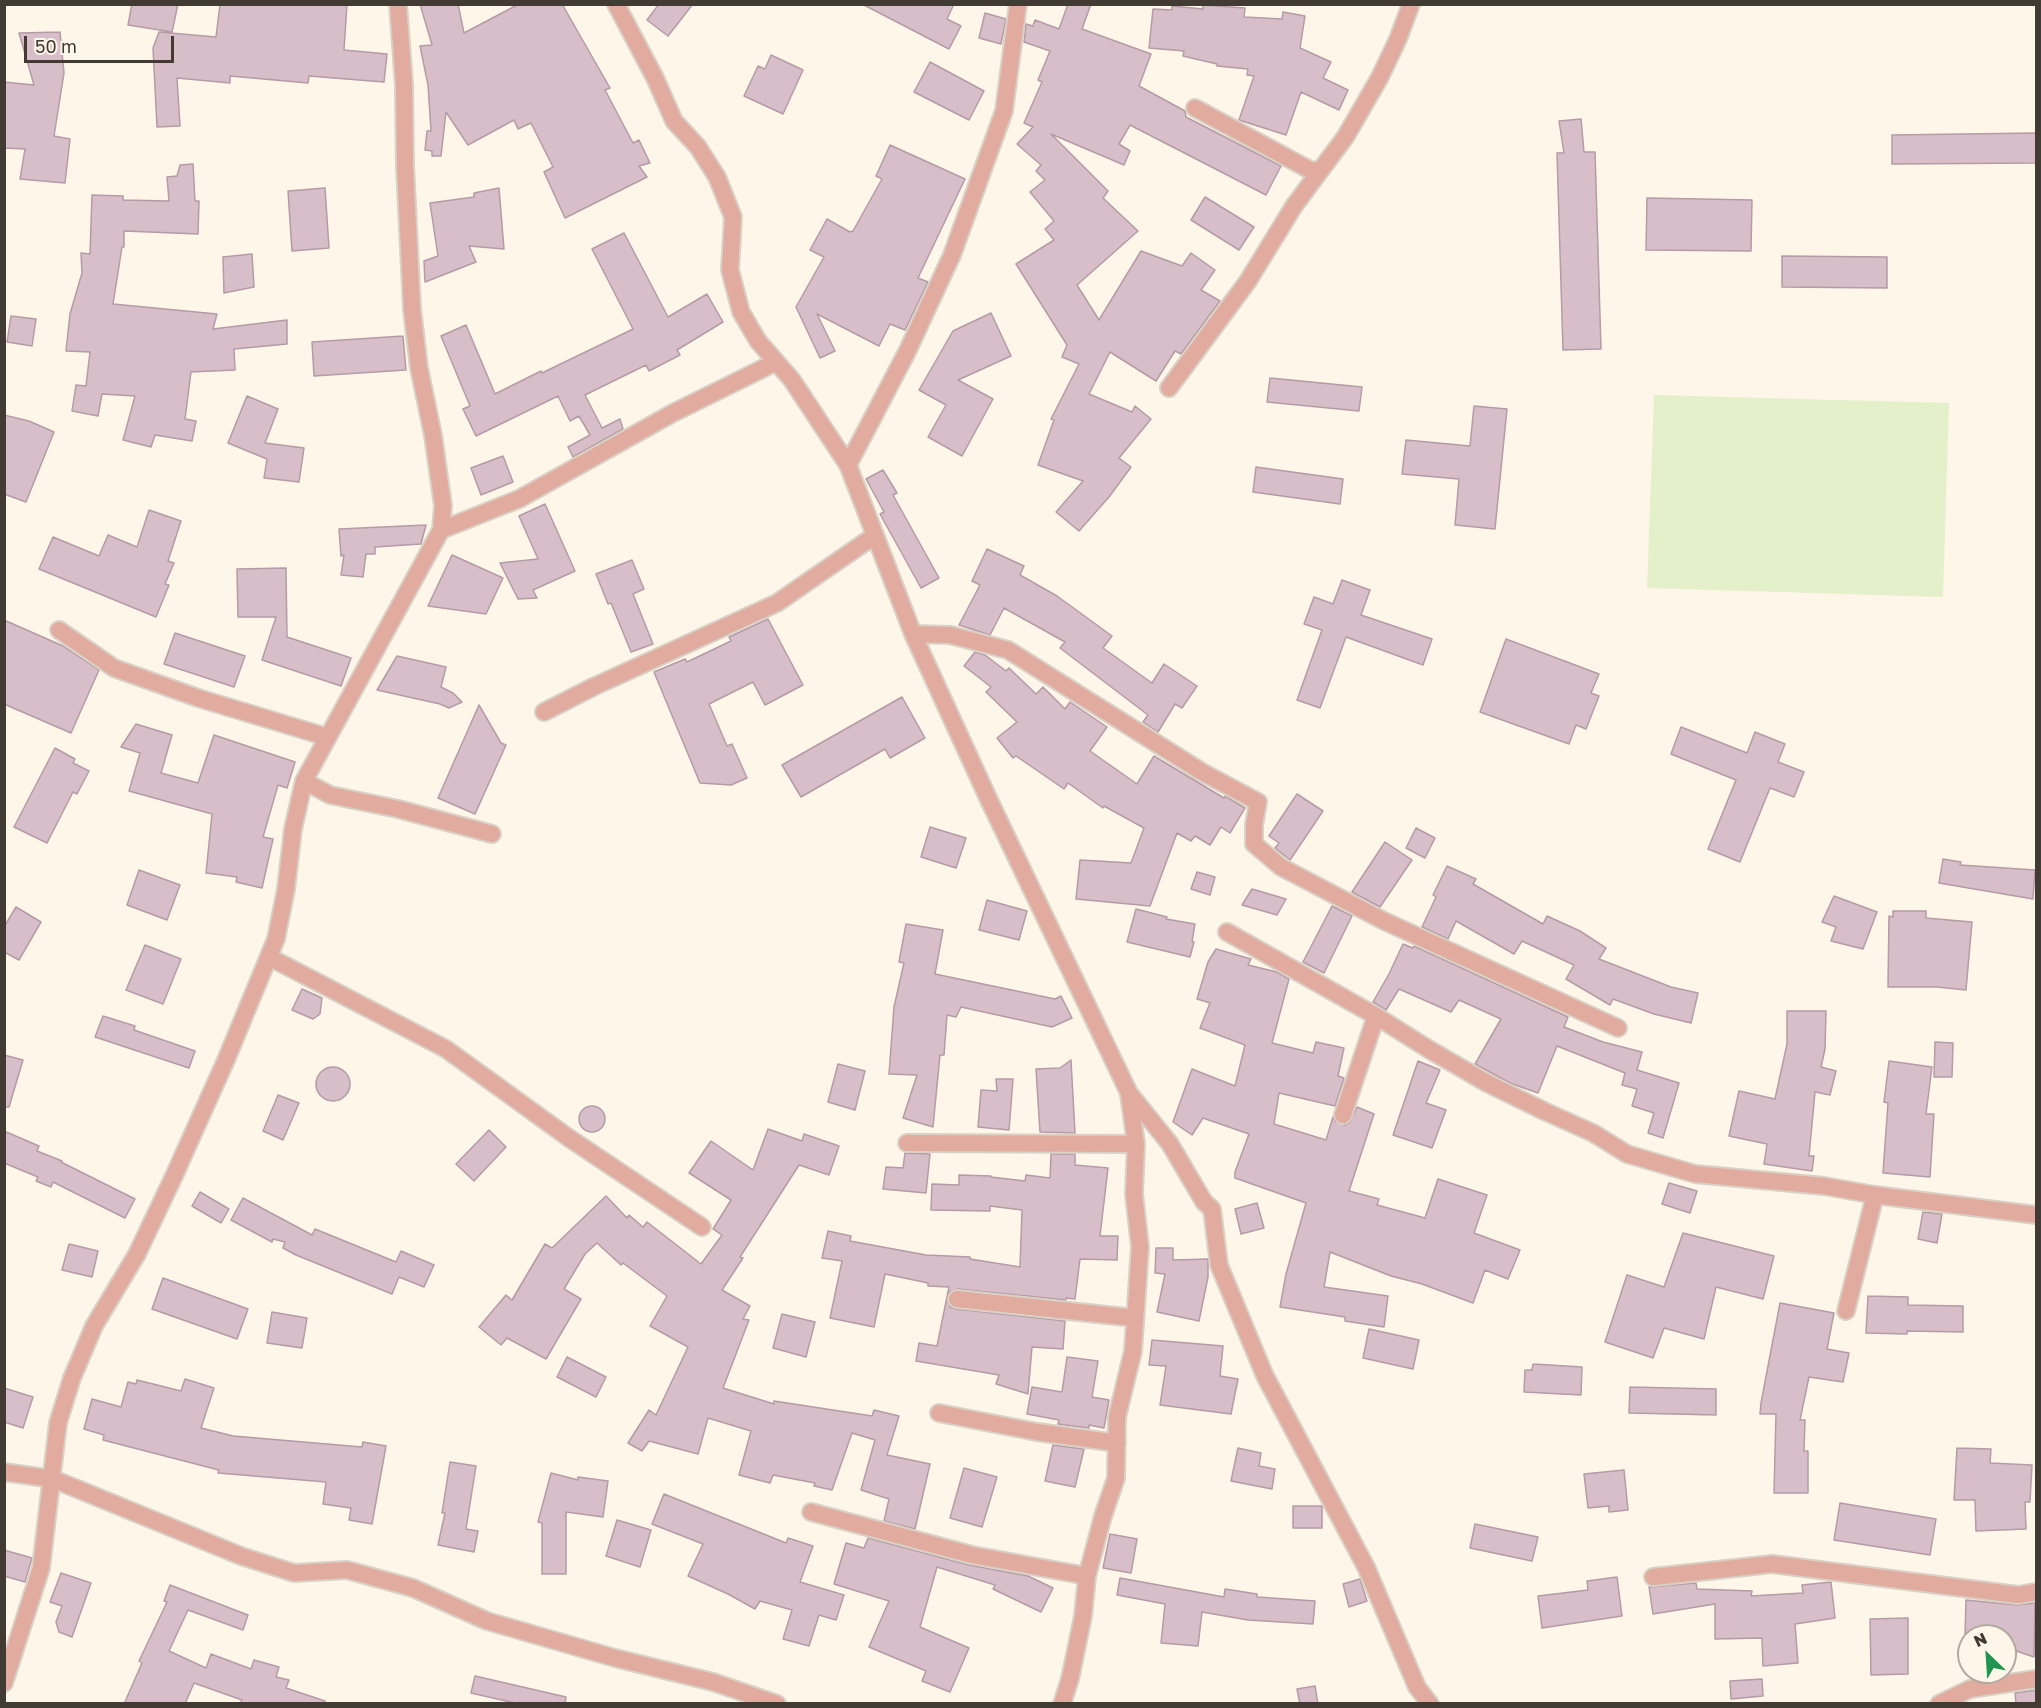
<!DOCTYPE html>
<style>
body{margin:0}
#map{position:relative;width:2041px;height:1708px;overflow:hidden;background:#fff6ea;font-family:"Golos Text",sans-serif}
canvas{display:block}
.frame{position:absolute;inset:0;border:6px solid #413b33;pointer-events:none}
.north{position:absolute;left:1957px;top:1624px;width:60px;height:60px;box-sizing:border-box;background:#fff6ea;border:2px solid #b3aba1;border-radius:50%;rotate:335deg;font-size:16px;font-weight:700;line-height:24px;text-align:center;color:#413b33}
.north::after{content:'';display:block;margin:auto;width:21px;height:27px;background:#209550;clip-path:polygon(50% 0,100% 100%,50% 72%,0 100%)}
.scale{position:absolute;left:24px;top:36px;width:150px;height:27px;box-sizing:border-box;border:3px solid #413b33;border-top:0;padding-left:8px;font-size:18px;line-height:21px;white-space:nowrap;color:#413b33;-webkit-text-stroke:4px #fff6ea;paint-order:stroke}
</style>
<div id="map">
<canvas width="2041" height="1708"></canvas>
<div class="frame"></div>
<div class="north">N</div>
<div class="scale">50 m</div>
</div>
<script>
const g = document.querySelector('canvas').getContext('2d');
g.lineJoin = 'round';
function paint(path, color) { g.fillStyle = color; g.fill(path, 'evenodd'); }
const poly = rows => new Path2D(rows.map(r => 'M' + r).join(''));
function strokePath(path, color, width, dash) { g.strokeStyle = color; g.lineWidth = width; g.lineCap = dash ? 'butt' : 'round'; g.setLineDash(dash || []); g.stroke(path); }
const green = poly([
 [1654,395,1949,403,1943,597,1647,588]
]);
const building = poly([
 [132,4,178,4,172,32,128,25,132,4],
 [220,4,347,4,344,50,387,54,384,82,309,76,308,83,230,76,230,83,177,78,180,126,157,127,153,48,159,32,216,37,220,4],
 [420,4,458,4,464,33,519,4,562,4,610,88,605,90,633,143,639,140,650,163,639,166,647,177,565,218,544,172,553,167,531,123,518,129,514,120,468,145,446,112,441,156,432,156,432,151,425,150,427,131,431,131,428,85,420,46,432,45,420,4],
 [659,4,693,4,668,36,647,20,659,4],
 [862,4,954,4,947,19,961,26,949,49,862,4],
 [1068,4,1091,4,1082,29,1151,54,1139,86,1185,111,1186,117,1281,166,1266,195,1130,125,1119,144,1130,151,1124,165,1051,134,1108,191,1103,198,1138,231,1077,285,1099,320,1141,251,1182,266,1191,253,1215,270,1201,290,1220,301,1181,354,1175,351,1156,381,1110,352,1089,394,1132,412,1135,406,1151,419,1119,458,1131,467,1109,497,1079,531,1056,512,1083,481,1038,465,1054,420,1051,419,1079,364,1062,357,1067,345,1016,264,1054,240,1045,229,1054,221,1030,192,1045,180,1036,171,1041,165,1017,144,1033,127,1024,123,1042,82,1038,80,1050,51,1024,42,1026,24,1033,26,1035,20,1059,29,1068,4],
 [1203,5,1245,8,1244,17,1282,19,1283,12,1305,16,1300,48,1331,62,1323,78,1348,90,1339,110,1301,92,1286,135,1239,120,1254,76,1247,75,1248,69,1217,66,1217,64,1183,56,1184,51,1149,48,1153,9,1172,10,1172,6,1203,9,1203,5],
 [985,13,1006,19,1001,44,979,38,985,13],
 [60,32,64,73,54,136,70,139,65,183,20,179,25,149,4,148,4,82,34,85,19,33,60,32],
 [771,55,803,70,783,114,744,96,758,66,765,69,771,55],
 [930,62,984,91,969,120,914,92,930,62],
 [1581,119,1584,152,1595,152,1601,349,1563,350,1557,153,1564,153,1559,121,1581,119],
 [2037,133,2037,163,1892,164,1892,135,2037,133],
 [890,145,965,179,918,278,928,282,905,330,890,324,879,346,817,314,835,351,820,358,796,307,824,257,810,250,827,219,850,232,853,231,882,179,876,176,890,145],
 [193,164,195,201,199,201,198,234,124,231,124,247,122,247,113,304,217,314,213,329,287,320,287,344,234,349,235,370,191,372,185,419,196,421,192,441,155,435,151,447,123,440,135,396,102,394,98,416,72,411,76,385,86,386,90,352,66,351,70,314,82,273,81,253,90,254,92,195,123,196,123,200,169,201,167,177,177,176,180,165,193,164],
 [325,188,329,248,292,251,288,191,325,188],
 [499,188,504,249,469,246,476,262,425,282,424,261,438,256,430,203,474,197,474,193,499,188],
 [1205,197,1254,227,1239,250,1191,220,1205,197],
 [1647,198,1752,200,1751,251,1646,250,1647,198],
 [624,233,668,317,707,294,723,322,677,350,680,355,649,371,646,365,585,395,602,428,620,419,623,429,573,457,568,447,590,435,579,416,570,421,558,396,476,436,463,409,470,406,441,336,466,325,495,394,541,371,542,373,633,329,592,249,624,233],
 [252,254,254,287,224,293,223,257,252,254],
 [1782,256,1887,257,1887,288,1782,287,1782,256],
 [991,313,1011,356,958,380,993,399,962,456,928,437,946,405,919,390,953,331,991,313],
 [11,316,36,319,32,346,7,342,11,316],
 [403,336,406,370,314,376,312,342,403,336],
 [1270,378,1362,387,1359,411,1267,402,1270,378],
 [247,396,278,409,265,443,304,448,299,482,264,478,267,459,228,443,247,396],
 [1474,406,1507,409,1495,529,1455,525,1459,479,1402,474,1406,440,1470,446,1474,406],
 [4,415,29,421,54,432,26,502,4,494,4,415],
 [503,456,513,482,481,495,471,468,503,456],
 [1256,467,1343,479,1340,504,1253,492,1256,467],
 [883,470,897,493,893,495,939,578,921,588,880,514,884,512,866,479,883,470],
 [545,504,575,571,533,590,537,598,518,599,500,563,538,559,519,516,545,504],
 [149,510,181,521,168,561,174,563,165,584,169,585,156,617,39,569,53,537,99,556,108,535,137,547,149,510],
 [426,525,421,544,375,547,375,554,366,554,363,577,341,575,344,555,341,556,339,529,426,525],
 [987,549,1024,566,1020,575,1057,596,1112,636,1103,648,1152,683,1164,664,1197,686,1182,708,1175,704,1158,732,1143,722,1148,715,1060,648,1065,642,1004,608,990,635,959,625,980,585,972,581,987,549],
 [452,555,503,578,486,614,428,606,452,555],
 [632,560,644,589,633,594,653,644,631,652,611,603,608,604,596,574,632,560],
 [286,568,287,637,351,658,341,686,262,660,276,617,238,617,237,569,286,568],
 [1342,580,1370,590,1361,615,1432,639,1423,665,1346,637,1320,708,1297,700,1322,630,1304,624,1314,597,1333,604,1342,580],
 [768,619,803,685,765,705,753,682,709,704,727,746,732,744,747,778,731,785,700,783,654,672,685,659,687,662,731,641,729,637,768,619],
 [4,620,63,646,99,670,71,733,4,704,4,620],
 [175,633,245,656,234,687,164,664,175,633],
 [1506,639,1599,674,1591,693,1599,696,1586,729,1576,725,1569,744,1480,712,1506,639],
 [975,652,985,655,1006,671,1009,668,1036,694,1043,687,1065,709,1070,702,1107,727,1090,751,1137,784,1154,756,1224,798,1225,796,1245,808,1230,833,1221,827,1210,845,1195,836,1191,841,1177,833,1150,906,1076,899,1080,860,1131,863,1144,828,1104,806,1103,808,1068,783,1064,789,1016,756,1013,758,997,738,1017,722,986,692,991,687,964,666,975,652],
 [397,656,446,667,441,687,453,693,462,702,449,708,440,704,377,690,397,656],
 [902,697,925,738,890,758,885,749,801,797,782,765,902,697],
 [479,705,501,743,506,745,475,814,438,798,479,705],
 [136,724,172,735,161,773,198,783,214,735,295,762,287,788,278,785,263,837,273,839,262,888,236,882,237,877,206,873,212,814,129,791,140,753,121,747,136,724],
 [1681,727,1747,753,1755,732,1785,744,1778,762,1804,772,1794,797,1770,788,1740,862,1708,849,1736,780,1671,754,1681,727],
 [55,748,75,759,73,763,89,771,77,794,73,792,47,843,14,827,55,748],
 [1297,794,1323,811,1290,860,1275,848,1279,843,1269,836,1297,794],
 [930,827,966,838,956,868,921,857,930,827],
 [1416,828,1435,838,1425,858,1406,848,1416,828],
 [1385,842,1412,860,1380,907,1352,892,1385,842],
 [1943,859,1961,862,1960,865,2035,870,2033,899,1939,883,1943,859],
 [1447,866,1476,879,1473,884,1543,924,1547,916,1580,931,1606,948,1599,959,1671,987,1698,993,1691,1023,1654,1014,1613,999,1610,1005,1566,979,1574,965,1522,941,1514,954,1456,921,1448,939,1422,927,1436,897,1433,895,1447,866],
 [139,870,180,885,167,920,127,905,139,870],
 [1197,872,1215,877,1210,895,1191,889,1197,872],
 [1252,889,1286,899,1277,915,1242,905,1252,889],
 [1834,896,1877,912,1863,949,1831,941,1836,927,1822,922,1834,896],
 [987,900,1027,911,1019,940,979,930,987,900],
 [1332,906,1352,916,1324,973,1303,962,1332,906],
 [16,907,41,922,19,960,4,952,4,927,16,907],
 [1136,909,1167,917,1166,919,1195,924,1192,942,1194,942,1190,957,1127,942,1136,909],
 [1893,911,1926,911,1926,918,1972,922,1966,990,1937,987,1888,987,1889,916,1893,917,1893,911],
 [906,924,943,930,935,974,1055,999,1061,996,1072,1018,1052,1027,961,1007,956,1017,947,1015,944,1055,940,1055,933,1127,903,1118,917,1075,889,1074,894,1007,904,963,899,962,906,924],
 [1403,944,1413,948,1414,946,1568,1017,1564,1027,1603,1042,1642,1052,1637,1070,1679,1083,1663,1138,1648,1133,1654,1113,1632,1106,1637,1089,1622,1085,1625,1073,1557,1046,1538,1093,1510,1083,1475,1064,1501,1019,1459,1000,1451,1012,1399,989,1386,1010,1373,1002,1389,974,1403,944],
 [145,945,181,959,163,1004,126,990,145,945],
 [1216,949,1251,959,1248,965,1277,972,1289,979,1272,1043,1313,1053,1316,1042,1344,1048,1338,1076,1344,1078,1335,1106,1279,1093,1274,1124,1326,1140,1333,1117,1336,1122,1345,1125,1350,1122,1357,1107,1374,1114,1349,1191,1379,1199,1377,1205,1425,1218,1438,1179,1487,1195,1474,1233,1520,1250,1508,1279,1485,1270,1473,1303,1422,1284,1391,1276,1330,1252,1324,1287,1388,1296,1384,1327,1345,1321,1345,1317,1280,1307,1286,1274,1306,1203,1235,1178,1235,1172,1249,1134,1203,1118,1192,1135,1173,1122,1192,1069,1235,1086,1245,1045,1200,1028,1210,1003,1197,999,1208,962,1216,949],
 [302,989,322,998,320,1014,313,1019,292,1010,302,989],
 [1787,1011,1826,1011,1825,1049,1821,1067,1836,1071,1830,1095,1815,1092,1809,1156,1814,1156,1812,1171,1764,1164,1767,1144,1729,1136,1739,1091,1775,1099,1787,1044,1787,1011],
 [103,1016,135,1026,134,1030,195,1051,189,1068,95,1037,103,1016],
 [1935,1042,1953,1043,1952,1077,1934,1077,1935,1042],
 [4,1055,23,1060,9,1107,4,1107,4,1055],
 [1071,1060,1075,1133,1040,1132,1036,1069,1060,1068,1071,1060],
 [1418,1061,1440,1070,1426,1103,1446,1110,1432,1148,1393,1135,1418,1061],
 [1889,1061,1932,1067,1926,1114,1934,1114,1930,1177,1883,1173,1888,1103,1884,1102,1889,1061],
 [838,1064,865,1071,855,1110,828,1102,838,1064],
 '316 1084a17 17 0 1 1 34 0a17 17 0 1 1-34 0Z',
 [996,1079,1013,1079,1009,1130,978,1127,981,1090,997,1091,996,1079],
 [278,1095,299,1103,283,1140,263,1131,278,1095],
 '579 1119a13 13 0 1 1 26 0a13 13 0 1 1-26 0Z',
 [768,1129,802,1141,804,1134,839,1146,829,1175,799,1165,740,1257,743,1258,722,1290,750,1306,743,1319,749,1320,723,1388,774,1404,774,1401,872,1416,874,1410,899,1416,887,1455,930,1464,915,1529,884,1521,889,1499,861,1490,875,1440,852,1433,832,1490,814,1486,815,1483,773,1475,770,1483,739,1475,751,1431,708,1418,698,1454,649,1441,642,1451,628,1443,649,1410,656,1415,688,1347,650,1326,667,1296,623,1263,621,1265,597,1243,585,1254,564,1289,581,1299,546,1359,507,1338,501,1345,479,1327,506,1295,512,1300,545,1244,552,1248,606,1196,627,1218,629,1215,643,1227,647,1222,701,1264,722,1235,713,1229,731,1200,689,1173,711,1141,753,1170,768,1129],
 [489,1130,506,1147,474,1181,456,1164,489,1130],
 [4,1131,39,1146,37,1151,62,1161,61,1162,135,1199,125,1218,53,1182,51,1187,36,1181,38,1177,4,1163,4,1131],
 [905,1153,930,1154,926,1193,883,1189,886,1167,903,1168,905,1153],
 [1051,1154,1075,1154,1075,1165,1108,1168,1100,1236,1118,1236,1117,1260,1080,1259,1075,1299,1066,1298,1066,1300,958,1289,949,1292,947,1298,950,1307,956,1309,1065,1321,1063,1349,1032,1347,1028,1394,996,1384,999,1375,916,1361,919,1343,937,1346,949,1287,928,1286,928,1283,885,1274,874,1327,830,1318,842,1261,822,1258,828,1231,851,1236,850,1241,926,1255,970,1257,970,1259,1020,1267,1022,1210,990,1206,990,1211,931,1210,932,1184,959,1185,959,1175,991,1176,991,1177,1025,1181,1026,1175,1050,1178,1051,1154],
 [1669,1183,1697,1191,1690,1213,1662,1204,1669,1183],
 [200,1192,229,1209,221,1223,192,1206,200,1192],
 [243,1198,312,1235,315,1229,396,1262,401,1251,434,1265,424,1287,399,1277,392,1294,296,1255,283,1248,285,1242,273,1239,272,1242,231,1220,243,1198],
 [1257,1203,1264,1228,1241,1234,1235,1209,1257,1203],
 [1923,1212,1942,1214,1937,1243,1918,1239,1923,1212],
 [1683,1233,1774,1256,1763,1299,1716,1287,1704,1339,1664,1328,1653,1358,1605,1342,1627,1275,1664,1287,1683,1233],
 [69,1244,98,1251,92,1277,62,1270,69,1244],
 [1156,1248,1173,1248,1173,1260,1208,1259,1208,1277,1199,1321,1157,1312,1165,1274,1155,1273,1156,1248],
 [163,1278,248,1309,237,1339,152,1309,163,1278],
 [1868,1296,1908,1297,1908,1305,1963,1306,1963,1332,1907,1331,1907,1334,1866,1333,1868,1296],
 [1780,1303,1834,1313,1827,1349,1849,1353,1843,1382,1809,1377,1800,1420,1805,1420,1804,1451,1808,1451,1808,1493,1774,1493,1776,1414,1760,1414,1761,1403,1780,1303],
 [272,1312,307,1318,302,1348,267,1343,272,1312],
 [782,1314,815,1322,806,1357,773,1348,782,1314],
 [1369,1329,1419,1340,1413,1369,1363,1358,1369,1329],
 [1152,1340,1223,1346,1220,1376,1238,1379,1231,1414,1160,1405,1166,1366,1149,1365,1152,1340],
 [567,1357,606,1377,596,1397,557,1377,567,1357],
 [1067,1357,1098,1361,1092,1397,1109,1400,1104,1428,1089,1425,1089,1428,1058,1424,1059,1420,1027,1414,1032,1387,1062,1392,1067,1357],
 [1533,1364,1582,1367,1581,1395,1524,1392,1525,1370,1532,1370,1533,1364],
 [185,1379,214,1388,201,1428,233,1436,362,1447,363,1442,386,1446,372,1524,349,1520,351,1508,323,1504,326,1482,218,1473,219,1470,103,1440,104,1435,84,1429,92,1399,121,1407,128,1382,136,1384,137,1380,181,1391,185,1379],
 [1630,1387,1716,1389,1716,1415,1629,1413,1630,1387],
 [4,1388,33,1397,23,1428,4,1422,4,1388],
 [1053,1445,1084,1449,1075,1487,1045,1481,1053,1445],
 [1238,1448,1261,1453,1259,1466,1275,1469,1272,1489,1231,1481,1238,1448],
 [1957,1448,1991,1449,1990,1463,2032,1465,2030,1502,2025,1502,2026,1529,1976,1531,1975,1500,1954,1500,1957,1448],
 [450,1462,476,1466,466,1529,478,1531,474,1552,438,1545,445,1513,442,1513,450,1462],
 [964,1468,997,1477,982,1527,950,1518,964,1468],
 [1624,1470,1628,1510,1609,1512,1609,1506,1588,1508,1584,1474,1624,1470],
 [551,1473,578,1480,578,1477,608,1481,603,1517,566,1512,566,1574,542,1574,542,1523,538,1522,551,1473],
 [664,1494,786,1543,788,1538,813,1546,800,1582,844,1595,836,1620,819,1615,809,1646,783,1639,792,1610,760,1601,755,1609,728,1594,688,1576,703,1544,652,1524,664,1494],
 [1840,1503,1936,1519,1930,1555,1834,1540,1840,1503],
 [1293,1506,1322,1506,1322,1528,1293,1528,1293,1506],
 [617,1520,651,1530,640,1567,606,1556,617,1520],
 [1475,1524,1538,1537,1532,1561,1470,1548,1475,1524],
 [1110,1534,1137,1539,1131,1573,1103,1568,1110,1534],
 [868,1538,969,1565,1028,1576,1053,1588,1041,1612,993,1589,995,1585,937,1567,920,1627,969,1648,950,1692,922,1681,926,1671,869,1647,889,1601,834,1584,846,1543,864,1548,868,1538],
 [4,1550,32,1558,25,1582,4,1576,4,1550],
 [61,1573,91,1583,72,1637,59,1632,56,1622,62,1606,50,1602,61,1573],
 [1617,1577,1622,1616,1542,1628,1538,1596,1588,1590,1587,1581,1617,1577],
 [1120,1578,1224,1597,1225,1589,1257,1594,1257,1597,1315,1601,1313,1624,1248,1620,1202,1612,1198,1646,1161,1643,1165,1604,1117,1595,1120,1578],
 [1360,1579,1367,1601,1349,1607,1343,1584,1360,1579],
 [1831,1582,1835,1618,1795,1624,1798,1663,1763,1666,1762,1638,1715,1639,1715,1604,1653,1614,1649,1587,1696,1583,1697,1589,1752,1591,1751,1596,1803,1593,1802,1585,1831,1582],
 [170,1585,248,1615,243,1630,188,1610,169,1651,206,1668,211,1654,251,1669,254,1660,279,1667,276,1677,289,1680,286,1688,325,1701,324,1704,240,1704,242,1700,194,1683,185,1704,124,1704,142,1663,139,1661,167,1602,164,1601,170,1585],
 [1966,1600,2017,1605,2035,1603,2034,1657,2019,1652,2005,1644,2005,1636,1965,1636,1966,1600],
 [1908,1618,1908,1674,1871,1675,1870,1619,1908,1618],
 [475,1676,566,1697,565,1704,519,1704,471,1693,475,1676],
 [1762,1679,1763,1696,1731,1699,1730,1681,1762,1679],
 [1315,1686,1318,1704,1300,1704,1297,1689,1315,1686],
 [2037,1690,2037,1704,2016,1704,2015,1693,2037,1690]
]);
const street = poly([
 [616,4,655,78,674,121,698,147,717,177,733,217,730,270,741,312,758,341,792,380,848,465,913,634,989,800,1129,1093,1170,1144,1204,1202,1212,1209,1219,1265,1265,1376,1366,1567,1417,1687,1430,1704],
 [1195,108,1310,170,1316,171,1322,168],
 [1169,388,1248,281,1294,206,1346,136,1380,77,1398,39,1411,4],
 [848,465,907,352,952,255,1004,111,1018,4],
 [441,530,519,499,673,413,776,362],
 [59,630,114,668,198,698,327,737],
 [913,634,950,635,1008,650,1202,772,1258,802,1254,825,1254,844,1281,867,1384,921,1618,1028],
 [544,712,593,687,777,603,874,536],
 [304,781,330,795,398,809,492,834],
 [1227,932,1376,1016,1430,1050,1487,1083,1544,1111,1593,1133,1627,1154,1695,1174,1824,1186,1875,1195,2036,1215],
 [269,957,446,1049,569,1138,702,1227],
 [1343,1115,1376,1016],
 [907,1143,1136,1144],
 [957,1299,1135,1318],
 [1846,1311,1875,1195],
 [939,1413,1037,1432,1117,1443],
 [4,1472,53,1479,241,1556,294,1573,347,1570,413,1588,487,1621,615,1658,713,1682,777,1704],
 [811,1512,972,1555,1087,1576],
 [1653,1577,1772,1564,2018,1595,2036,1592],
 [4,1683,41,1568,58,1423,72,1378,94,1326,137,1254,174,1176,226,1060,276,939,286,889,293,829,304,781,441,530,443,506,433,435,419,368,412,309,405,166,404,85,398,4],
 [1062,1704,1070,1679,1083,1616,1087,1576,1103,1516,1116,1478,1117,1417,1133,1351,1140,1247,1134,1194,1136,1144,1129,1094],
 [1939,1704,1970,1689,2036,1679]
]);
paint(green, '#e3f0c9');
paint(building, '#d7bec8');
strokePath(building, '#b49ba5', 1.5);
strokePath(street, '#d9d1c5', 20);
strokePath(street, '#e1ab9f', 16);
</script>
